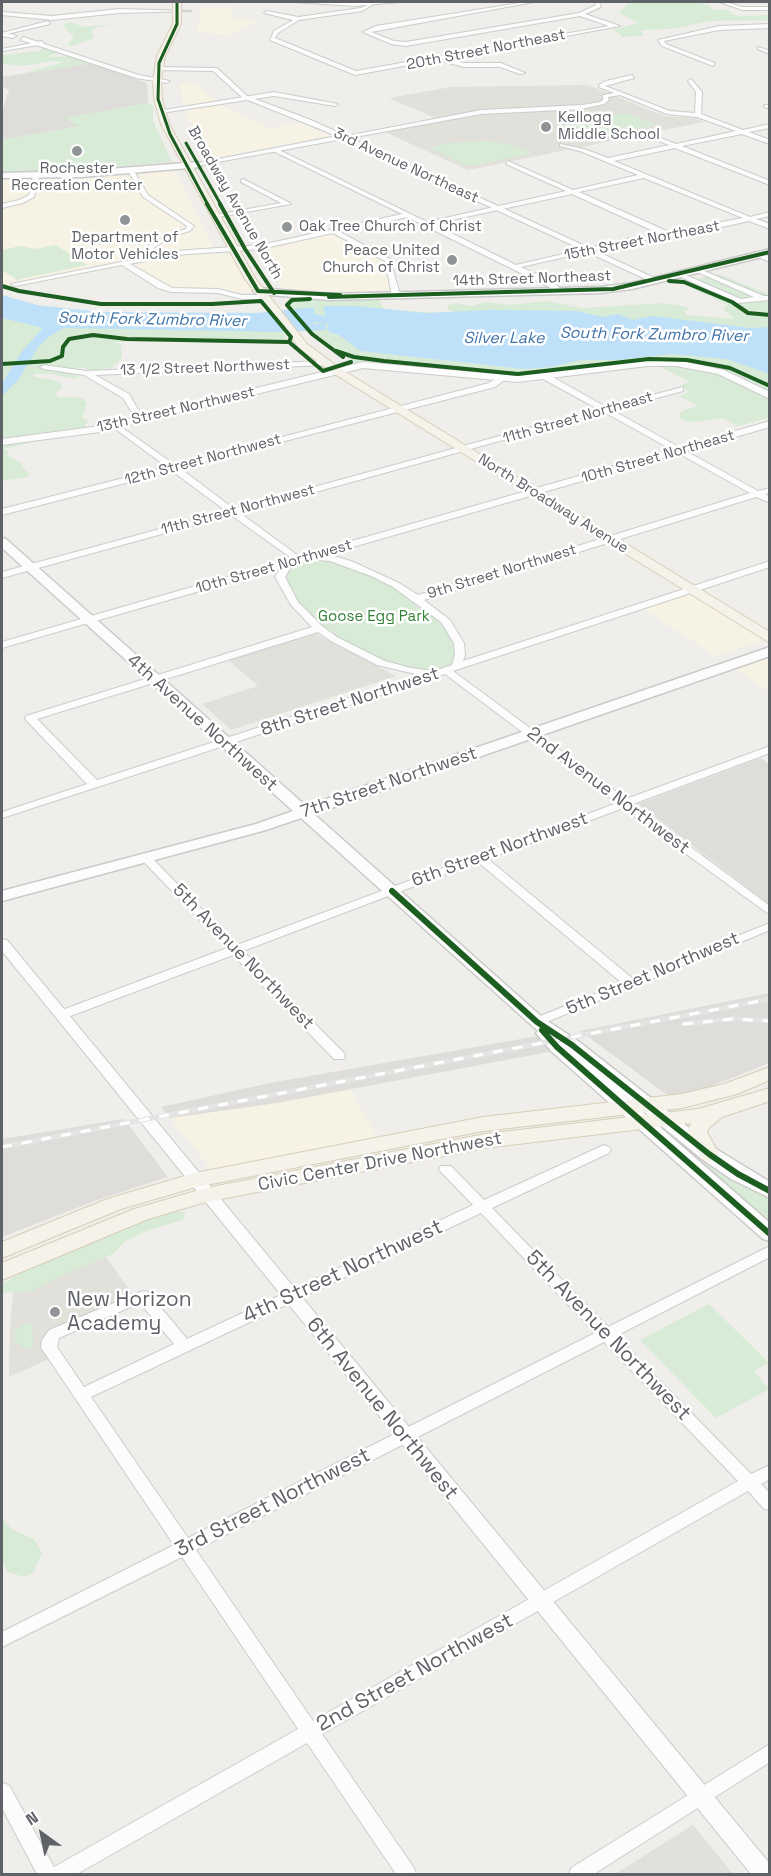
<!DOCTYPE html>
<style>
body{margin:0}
#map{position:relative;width:771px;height:1876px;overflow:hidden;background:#efeeea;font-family:"Space Grotesk",sans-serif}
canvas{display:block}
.frame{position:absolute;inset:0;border:3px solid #5f6368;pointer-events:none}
.north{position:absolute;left:12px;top:1804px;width:60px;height:60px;-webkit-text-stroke:4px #fff;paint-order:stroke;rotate:327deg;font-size:16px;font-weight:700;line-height:24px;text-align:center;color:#5f6368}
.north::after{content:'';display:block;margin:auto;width:21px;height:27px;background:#5f6368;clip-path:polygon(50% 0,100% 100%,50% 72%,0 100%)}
</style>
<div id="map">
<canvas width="771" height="1876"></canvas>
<div class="frame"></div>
<div class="north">N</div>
</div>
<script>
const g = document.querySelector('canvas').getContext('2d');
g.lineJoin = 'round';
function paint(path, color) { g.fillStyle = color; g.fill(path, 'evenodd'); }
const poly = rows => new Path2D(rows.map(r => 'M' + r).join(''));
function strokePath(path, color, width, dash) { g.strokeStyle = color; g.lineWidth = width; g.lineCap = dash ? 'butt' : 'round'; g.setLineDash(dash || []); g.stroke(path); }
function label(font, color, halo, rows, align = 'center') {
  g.font = font + ' "Space Grotesk",sans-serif'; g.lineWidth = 5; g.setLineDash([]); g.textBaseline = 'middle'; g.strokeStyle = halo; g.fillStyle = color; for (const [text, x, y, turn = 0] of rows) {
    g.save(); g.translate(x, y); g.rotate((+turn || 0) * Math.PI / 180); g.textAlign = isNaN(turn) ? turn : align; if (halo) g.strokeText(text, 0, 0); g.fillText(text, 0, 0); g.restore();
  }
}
const commercial = poly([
 [199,7,232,7,232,18,256,21,232,35,197,32,200,20],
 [195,83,217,101,184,107,180,84],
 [219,104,270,128,301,123,330,136,208,159,184,110],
 [175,170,217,254,229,253,256,293,172,291,131,265,16,287,2,283,2,178,61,178],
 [332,233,384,261,391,293,282,289,256,249],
 [688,593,763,640,715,656,642,608],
 [769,658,769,691,736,669],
 [350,1090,377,1137,211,1169,170,1118]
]);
const industrial = poly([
 [93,63,147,83,148,103,66,118,80,126,2,140,2,112,9,90,2,86,2,77],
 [761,758,769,764,769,904,638,804],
 [769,993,769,1063,699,1091,669,1096,580,1031],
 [538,1036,554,1051,277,1103,170,1118,161,1107,270,1083],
 [124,1119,168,1177,97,1200,2,1237,2,1139]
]);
const education = poly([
 [588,85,665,116,695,118,704,122,468,170,385,132,442,121,389,98,451,87],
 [316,634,396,676,231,730,202,704,258,686,228,660],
 [100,1249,134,1296,49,1334,60,1354,9,1377,10,1327,13,1293,17,1284],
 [693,1825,733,1874,615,1874]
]);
const green = poly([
 [639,2,693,2,709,5,713,10,728,10,731,14,739,16,769,15,769,20,711,21,670,29,644,30,641,31,644,36,623,37,613,29,639,23,619,13,628,4],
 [70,22,84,27,114,24,95,28,92,30,94,38,73,46,67,45,74,37,62,25],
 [42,47,62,53,49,55,51,57,73,56,93,63,21,74,64,62,52,61,23,66,2,64,2,55,41,51],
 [148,103,153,106,153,121,172,162,58,171,2,172,2,140,79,126,64,118],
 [626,113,657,125,584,140,554,127],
 [487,141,512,145,533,153,473,166,465,165,431,148,448,143],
 [56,245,87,265,17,280,2,270,2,250,20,246,35,249],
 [718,274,769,294,769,418,738,426,723,418,696,422,686,421,680,418,679,414,684,410,698,406,679,396,690,392,679,386,690,382,659,366,522,382,364,369,312,334,287,303,302,299,330,301,379,299,384,310,444,313,454,313,448,309,448,305,458,303,471,306,488,302,509,305,545,301,583,308,664,303,688,307,689,309,685,311,686,315,735,319,723,309,728,305,681,283],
 [2,307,54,318,272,321,286,336,284,343,179,340,115,342,121,345,122,357,113,367,92,371,84,368,55,369,80,376,75,379,51,374,34,374,34,377,52,380,60,383,63,387,55,394,59,397,82,398,87,403,82,417,88,421,85,426,89,429,3,449,9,451,7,455,23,464,22,467,30,474,27,477,2,481],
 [330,558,374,574,425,605,430,604,443,612,459,643,456,667,435,674,381,663,334,638,294,603,282,571,297,559],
 [705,1163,731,1181,769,1198,769,1222,702,1164],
 [170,1212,185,1212,183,1220,149,1230,125,1241,113,1254,65,1274,33,1291,2,1293,2,1284,31,1267,118,1228],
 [709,1304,769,1363,754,1371,769,1389,716,1418,640,1340],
 [26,1323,32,1325,34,1347,26,1349,15,1342,15,1330],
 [2,1518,13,1530,34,1539,42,1553,33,1573,24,1577,8,1572,2,1562]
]);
const water = poly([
 [2,295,37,305,100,312,257,313,314,307,314,324,325,324,327,330,282,332,64,328,50,336,38,347,19,379,2,396,2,383,23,350,43,328,2,318],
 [323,306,356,306,425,313,491,310,576,311,603,317,618,314,633,320,653,316,751,328,769,327,769,374,727,359,672,354,616,360,580,360,551,367,524,369,361,351,339,335,329,332]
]);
const river = poly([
 [314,314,351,320,357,324,351,328,314,322,288,324,282,320,288,316,314,314]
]);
const minor = poly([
 [526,2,534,2,371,32,394,41,406,42,579,13,596,5,595,2,599,2,601,7,585,14,620,26,355,75,270,40,274,31,293,20,264,13,267,11,298,17,361,8,372,3,372,5,362,11,299,20,278,33,275,38,356,71,609,26,580,16,406,46,391,44,363,32,376,26,526,2],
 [720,2,726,2,742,7,770,7,770,10,742,10,720,2],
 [119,9,191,11,119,13,52,20,2,15,2,12,52,16,119,9],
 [48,21,50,24,2,35,2,33,48,21],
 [770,24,770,28,719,30,664,41,666,44,715,63,713,66,662,46,658,40,719,26,770,24],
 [42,41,44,44,2,51,2,49,42,41],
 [758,47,770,51,770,54,758,49,758,47],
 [447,59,464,63,501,63,525,73,520,74,500,67,464,67,445,62,447,59],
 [632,75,634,78,605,86,670,111,695,113,696,92,688,81,691,79,702,92,701,114,743,130,770,124,770,128,749,132,770,140,770,144,742,134,682,146,770,181,770,185,675,148,614,161,750,217,770,212,770,216,756,219,770,224,770,229,749,221,713,229,627,243,521,267,555,283,562,291,558,293,549,287,407,217,340,232,390,259,400,295,396,297,392,295,385,261,333,233,261,249,175,255,130,264,172,288,218,289,242,295,265,295,266,297,262,299,242,299,218,293,171,292,158,288,122,265,15,286,11,284,151,256,146,251,148,246,169,234,186,229,187,226,143,197,128,171,131,169,134,171,148,195,194,226,190,231,173,236,153,248,153,250,158,254,175,251,261,245,402,214,273,151,275,148,427,222,566,191,506,164,508,161,573,190,638,175,580,151,560,146,560,144,584,149,608,158,669,145,644,135,646,132,676,144,736,131,697,117,667,114,620,95,608,97,609,100,604,104,582,109,481,114,344,139,341,137,481,110,582,105,600,102,603,100,603,95,614,93,599,87,599,85,606,81,632,75],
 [644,178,743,218,669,232,579,192,644,178],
 [572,194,660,234,627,239,516,265,433,224,572,194],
 [274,92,338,104,335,106,274,96,161,113,158,111,274,92],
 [764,105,770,105,770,109,764,107,764,105],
 [36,174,39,176,34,197,23,203,2,208,2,204,19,200,29,195,33,176,36,174],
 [243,179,290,203,291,204,213,218,213,216,215,215,281,203,241,182,241,180,243,179],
 [758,253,770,257,770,262,756,256,756,254,758,253],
 [697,268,764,296,770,296,770,300,737,303,675,274,681,273,741,299,754,297,695,271,694,270,697,268],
 [324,361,327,361,327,365,95,375,129,394,137,408,149,419,145,421,131,411,123,398,84,375,44,369,40,367,44,365,86,371,324,361],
 [543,375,549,375,606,407,683,387,683,391,612,410,758,491,770,488,770,493,765,494,770,497,770,503,756,497,424,600,450,620,464,643,465,655,463,661,770,561,770,567,453,671,626,799,770,746,770,753,633,804,770,906,770,915,623,808,488,859,632,978,770,923,770,930,537,1026,533,1025,531,1022,533,1019,622,983,478,862,243,951,344,1053,345,1056,344,1059,334,1059,233,955,65,1018,57,1018,55,1015,57,1012,227,948,142,860,140,858,142,856,150,856,237,945,617,803,445,674,2,818,2,812,87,784,26,720,25,718,26,716,312,627,291,605,275,577,286,560,289,559,294,562,285,577,298,602,322,626,337,637,385,661,411,668,434,671,452,665,455,655,454,643,441,622,393,587,371,576,330,561,306,559,306,555,330,555,351,561,399,583,418,595,750,493,604,412,240,513,300,557,302,559,297,562,231,515,2,578,2,572,226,511,172,471,2,515,2,509,167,467,114,428,114,424,117,424,175,465,489,383,500,376,507,378,495,387,180,468,234,509,598,409,543,379,543,375],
 [318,632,331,641,377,665,420,675,97,780,37,719,318,632],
 [88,617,91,618,91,622,2,648,2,642,88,617],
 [604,1145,609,1147,611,1150,609,1153,492,1208,608,1327,770,1246,770,1257,616,1336,751,1474,770,1465,770,1479,761,1484,770,1493,770,1510,764,1509,748,1491,322,1734,414,1868,416,1874,396,1874,307,1743,77,1874,37,1874,2,1808,2,1783,9,1785,54,1867,298,1729,182,1557,2,1647,2,1632,174,1545,44,1352,41,1348,42,1340,49,1330,143,1291,148,1292,187,1339,473,1205,441,1172,439,1169,441,1166,451,1166,484,1200,604,1145],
 [481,1213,595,1333,188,1538,91,1397,481,1213],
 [140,1303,174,1344,84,1387,57,1347,59,1338,140,1303],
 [604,1342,738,1481,313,1721,196,1550,604,1342],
 [770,1744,770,1762,594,1874,569,1874,571,1868,770,1744]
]);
const tertiary = poly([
 [294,2,399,2,355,6,294,2],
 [2,32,15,35,16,36,13,38,2,36,2,32],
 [23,37,139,75,170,81,167,83,136,78,21,40,23,37],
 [156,67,217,68,247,96,311,120,659,280,652,282,343,139,196,166,198,163,337,136,243,98,213,71,158,70,156,67],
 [647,360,676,360,724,370,770,392,770,399,718,374,676,366,647,366,518,382,363,368,100,432,2,445,2,439,100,426,363,362,518,376,647,360],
 [770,421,770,427,92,622,88,623,83,620,84,618,770,421],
 [2,939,7,940,770,1864,770,1874,751,1874,2,951,2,939]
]);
const secondary = poly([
 [198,162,201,163,201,167,82,177,2,178,2,173,82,171,198,162],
 [770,249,770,255,632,289,601,293,329,300,258,294,253,291,258,288,329,294,601,287,632,283,770,249],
 [2,538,6,539,306,806,770,647,770,656,314,814,543,1018,578,1041,716,1149,770,1182,770,1198,731,1179,702,1159,621,1093,770,1223,770,1241,763,1239,551,1051,536,1033,538,1031,301,818,266,830,2,901,2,891,256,824,293,811,2,548,2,538]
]);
const primary = poly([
 [173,2,181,2,181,24,165,56,161,80,162,99,169,124,255,278,307,344,341,369,770,632,770,643,333,373,299,348,245,279,161,124,154,99,153,80,157,56,173,24,173,2],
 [770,1067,770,1080,737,1094,682,1108,483,1131,196,1187,121,1209,2,1258,2,1242,107,1199,195,1173,483,1117,682,1094,724,1084,770,1067],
 [770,1088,770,1101,722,1117,709,1128,707,1132,719,1154,716,1159,709,1161,702,1159,687,1132,691,1123,485,1148,206,1202,148,1219,2,1280,2,1263,134,1209,206,1188,485,1134,698,1109,770,1088]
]);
const rail = poly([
 [683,1024,733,1019,770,1021],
 [2,1147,770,999]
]);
const cyclewayFar2 = poly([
 [177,2,177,24,159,63,158,99,170,134,208,205],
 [186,143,221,205]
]);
const cyclewayFar1 = poly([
 [207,204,258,291,340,295],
 [220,204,245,249,274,293],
 [669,281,684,282,732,302,748,313,770,315],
 [2,286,19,291,101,304,212,304,261,301,291,337,289,342],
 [329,297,613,289,770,252],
 [310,299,292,300,287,305,312,334,343,357],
 [336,351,354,357,384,361,518,374,649,359,687,360,730,368,770,386],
 [2,364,50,361,62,356,63,347,69,339,93,335,127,339,289,342,323,371,351,362]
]);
const cycleway = poly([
 [392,891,537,1022,572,1045,709,1154,738,1174,770,1191],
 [542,1030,557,1047,770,1234]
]);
const markers = [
 [546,127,6,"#919496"],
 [77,151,6,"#919496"],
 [125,220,6,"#919496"],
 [287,227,6,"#919496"],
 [452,260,6,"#919496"],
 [55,1312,6,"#919496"]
];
const farStreetnames = [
 ["20th Street Northeast",486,50,-11],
 ["3rd Avenue Northeast",406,166,25],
 ["Broadway Avenue North",235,203,60],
 ["15th Street Northeast",642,241,-11],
 ["14th Street Northeast",532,279,-2],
 ["13 1/2 Street Northwest",205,368,-2],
 ["13th Street Northwest",176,410,-13],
 ["11th Street Northeast",578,418,-16],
 ["10th Street Northeast",658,457,-16],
 ["12th Street Northwest",203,460,-15],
 ["North Broadway Avenue",553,504,32],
 ["11th Street Northwest",238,510,-15],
 ["10th Street Northwest",274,567,-16],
 ["9th Street Northwest",502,572,-17]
];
const farPoinames = [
 ["Kellogg",558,118],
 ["Middle School",558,135],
 ["Rochester",77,169,"center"],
 ["Recreation Center",77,186,"center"],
 ["Oak Tree Church of Christ",299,227],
 ["Department of",125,238,"center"],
 ["Motor Vehicles",125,255,"center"],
 ["Peace United",440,251,"right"],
 ["Church of Christ",440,268,"right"]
];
const farParknames = [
 ["Goose Egg Park",374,617]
];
const farWaternames = [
 ["South Fork Zumbro River",152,320,1],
 ["South Fork Zumbro River",654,335,1],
 ["Silver Lake",504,339]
];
const streetNames = [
 ["8th Street Northwest",350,702,-18],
 ["4th Avenue Northwest",202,723,42],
 ["7th Street Northwest",389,783,-19],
 ["2nd Avenue Northwest",608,791,37],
 ["6th Street Northwest",500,850,-20],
 ["5th Avenue Northwest",243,957,46],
 ["5th Street Northwest",653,974,-23],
 ["Civic Center Drive Northwest",380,1162,-11]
];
const nearStreetnames = [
 ["4th Street Northwest",343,1272,-25],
 ["5th Avenue Northwest",608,1336,46],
 ["6th Avenue Northwest",382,1409,51],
 ["3rd Street Northwest",273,1503,-27],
 ["2nd Street Northwest",415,1673,-29]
];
const nearPoinames = [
 ["New Horizon",67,1300],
 ["Academy",67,1324]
];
paint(commercial, '#f7f3e4');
paint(industrial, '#dfddda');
paint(education, '#e2e0da');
paint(green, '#d8ebd6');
paint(water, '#bfe0f9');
paint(river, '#bfe0f9');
strokePath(minor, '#cbcccc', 2);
strokePath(tertiary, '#cbcccc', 2);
strokePath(secondary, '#cacacb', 3);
strokePath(primary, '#d7ceb8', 2);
paint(minor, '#fdfcfc');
paint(tertiary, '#fdfcfc');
paint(secondary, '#fdfcfc');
paint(primary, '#f4f2e9');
strokePath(rail, '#e4e4e4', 5);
strokePath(rail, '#fff', 3, [10]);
strokePath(cyclewayFar2, '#1b5e20', 3);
strokePath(cyclewayFar1, '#1b5e20', 4);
strokePath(cycleway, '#1b5e20', 6);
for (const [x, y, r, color] of markers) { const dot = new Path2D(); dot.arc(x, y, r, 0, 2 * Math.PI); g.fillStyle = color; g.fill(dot); strokePath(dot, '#fff', 2); }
label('15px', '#5f6368', '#fff', farStreetnames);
label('15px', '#5f6368', '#fff', farPoinames, 'left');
label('15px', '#348238', '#fff', farParknames);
label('italic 16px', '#4174aa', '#fff', farWaternames);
label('18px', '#5f6368', '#fff', streetNames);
label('21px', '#5f6368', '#fff', nearStreetnames);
label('21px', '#5f6368', '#fff', nearPoinames, 'left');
</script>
